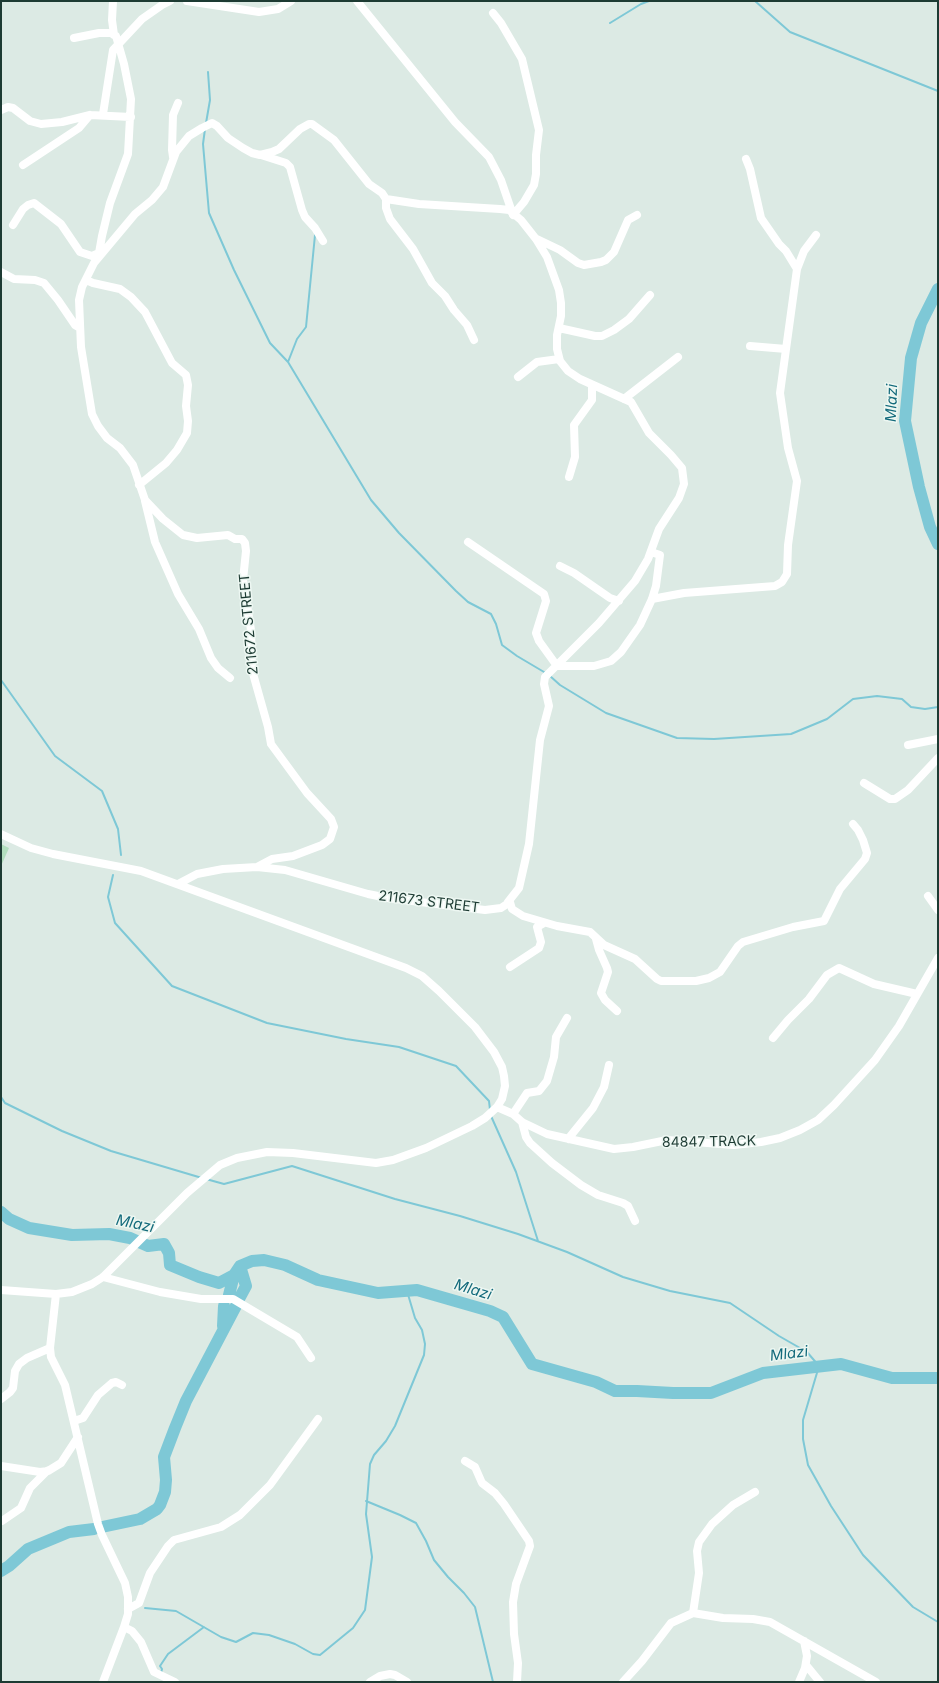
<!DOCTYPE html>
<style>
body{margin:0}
#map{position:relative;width:939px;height:1683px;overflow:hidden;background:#dceae4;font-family:Inter,sans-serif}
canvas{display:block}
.frame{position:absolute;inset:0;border:2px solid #1d3b33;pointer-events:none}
</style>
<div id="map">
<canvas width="939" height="1683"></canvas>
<div class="frame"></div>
</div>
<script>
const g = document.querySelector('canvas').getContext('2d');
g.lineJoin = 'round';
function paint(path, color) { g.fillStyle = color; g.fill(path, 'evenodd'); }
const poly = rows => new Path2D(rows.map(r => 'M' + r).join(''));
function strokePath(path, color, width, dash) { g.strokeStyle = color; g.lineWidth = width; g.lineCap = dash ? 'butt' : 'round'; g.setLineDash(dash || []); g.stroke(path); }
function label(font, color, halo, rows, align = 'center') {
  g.font = font + ' Inter,sans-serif'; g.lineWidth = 3; g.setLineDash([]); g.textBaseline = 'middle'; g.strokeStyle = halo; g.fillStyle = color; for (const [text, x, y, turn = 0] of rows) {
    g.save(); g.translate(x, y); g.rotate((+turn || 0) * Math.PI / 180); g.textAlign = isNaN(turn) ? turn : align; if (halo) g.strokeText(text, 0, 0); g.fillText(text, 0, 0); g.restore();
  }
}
const green = poly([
 [1,844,9,848,1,866]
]);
const stream = poly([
 [755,1,790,32,938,91],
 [610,23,641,4,649,1],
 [206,123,210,100,208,72],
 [205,129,203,144,209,213,234,270,270,343,288,362,371,500,399,533,456,591,468,602,491,614,496,624,502,645,517,656,544,672],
 [288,362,297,339,306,327,315,235],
 [550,676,560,685,606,713,677,738,714,739,791,734,827,719,853,699,877,696,902,699,911,707,925,709,938,707],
 [1,680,55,756,102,791,118,829,121,855],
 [113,875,108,897,115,923,172,986,267,1023,346,1039,399,1047,456,1066,489,1101,490,1110],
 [1,1097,5,1103,62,1131,111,1151,202,1178],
 [491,1116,516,1172,538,1241],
 [206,1179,224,1184,292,1166,395,1199,460,1216,518,1234,567,1252,623,1277,670,1291,730,1303,779,1336,807,1352,819,1366,803,1420,803,1439,808,1465,831,1506,863,1555,913,1607,938,1622],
 [366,1501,400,1515,416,1523,426,1541,434,1560,448,1577,464,1593,475,1607,493,1682],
 [145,1608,176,1611,221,1637,236,1642,253,1633,269,1635,295,1644,313,1654,320,1655,353,1628,365,1610,372,1557,366,1514,370,1464,374,1455,386,1441,395,1426,424,1355,425,1344,422,1330,415,1318,407,1291],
 [161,1673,162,1669,160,1666,168,1654,204,1627]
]);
const river = poly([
 [938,289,921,323,911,358,905,421,919,487,930,527,938,544],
 [1,1212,9,1219,29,1228,72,1235,109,1234,130,1238,148,1246,164,1244,169,1253,170,1265,199,1277,219,1283,234,1275,240,1266,252,1261,264,1260,285,1265,318,1280,378,1293,417,1290,490,1311,503,1317,532,1364,596,1382,615,1391,637,1391,673,1393,711,1393,763,1373,841,1364,892,1378,938,1378],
 [229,1295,234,1275],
 [239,1299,246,1286,240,1266],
 [223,1326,224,1306],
 [102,1527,140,1519,157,1509,160,1505,165,1492,166,1480,164,1457,175,1428,186,1401,237,1304],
 [1,1571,9,1566,28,1549,69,1532,94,1529]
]);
const minor = poly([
 [113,1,112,20,114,35],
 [187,1,259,12,278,9,291,1],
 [357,1,455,122,489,157,501,180,513,215],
 [493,13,501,23,522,59,539,130,536,155,536,174,534,185,524,202,513,215],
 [74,38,99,33,111,33,116,36,124,64,131,99,128,154,110,203,102,236,99,253,101,254],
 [1,110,8,107,13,108,30,121,41,124,62,122,90,115,131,117],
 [103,114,113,50,142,19,162,5,170,1],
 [261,155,286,163,290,167,302,210,305,217,315,228,323,241],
 [173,157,172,150,173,115,178,103],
 [746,159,750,169,761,218,779,244,786,251,797,269],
 [23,165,79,128,90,115],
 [386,199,386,208,390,219,413,249,432,283,445,296,454,310,467,325,474,340],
 [13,225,23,209,28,205,34,203,61,224,80,252,92,256,99,253],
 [537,239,560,250,578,263,584,265,601,262,606,260,614,252,628,220,637,215],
 [1,272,14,279,35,280,44,283,58,300,75,325,80,328],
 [86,280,93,283,120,289,131,297,145,312,172,363,186,375,188,385,186,406,188,421,187,433,177,450,166,463,139,485],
 [559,328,595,336,602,336,614,330,629,319,650,295],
 [750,346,786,349],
 [518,377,537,362,559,359],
 [624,399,678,357],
 [569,477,575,457,574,425,592,400,592,385],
 [145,501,155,542,178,594,199,629,211,658,218,668,230,678],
 [468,542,544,594,546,601,536,633,539,641,557,666,594,666,611,661,621,652,640,625,652,599,656,586,660,555,651,552],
 [560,566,574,573,610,598,619,601],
 [652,599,684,593,775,586,782,582,787,574,788,545,797,481,788,448,780,393,797,269,804,251,816,235],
 [908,745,938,739],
 [864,783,890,799,895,799,908,790,938,758],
 [1,834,31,848,53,854,141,871,406,968,422,976,439,991,475,1027,494,1052,502,1067,504,1076,505,1086,502,1099,497,1107,485,1118,472,1126,426,1148,393,1160,376,1163,293,1153,267,1152,237,1158,220,1165,187,1193,103,1277,92,1284,72,1292,56,1294,1,1290],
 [178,884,197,874,223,869,257,867,272,859,293,856,322,845,330,839,334,827,331,819,307,793,271,744,268,727,252,670,251,630,243,580,246,551,245,543,242,539,235,539,228,535,197,538,183,535,163,519,145,500,133,465,120,448,107,438,98,426,92,414,81,347,79,300,82,287,94,263,135,214,152,200,163,187,176,152,189,136,202,128,212,123,217,126,228,138,243,148,252,153,260,155,272,152,279,149,300,129,309,124,312,124,334,140,369,184,382,193,386,199,419,204,500,209,509,210,521,220,536,239,547,257,559,290,561,303,561,316,557,335,557,349,560,361,568,371,580,379,631,402,649,433,671,455,682,468,684,484,679,498,659,529,648,559,635,581,599,623,545,677,544,684,549,706,540,740,529,844,519,888,508,902,510,902,501,908,485,910,388,898,368,894,285,870,257,867],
 [928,896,938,910],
 [510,902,512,909,523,916,557,926,590,932,604,945,635,959,657,979,661,981,696,981,709,978,720,972,738,946,743,942,793,927,824,921,840,889,865,859,867,853,863,840,858,830,853,824],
 [596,939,599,950,607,968,608,972,601,993,605,1000,617,1011],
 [510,967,539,948,541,942,537,927,544,923],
 [773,1038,788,1020,809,999,827,975,839,968,874,984,917,994],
 [497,1107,513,1114,522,1122,547,1134,614,1149,633,1147,667,1140,734,1145,761,1142,780,1138,800,1130,818,1120,834,1105,875,1060,899,1026,938,958],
 [513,1114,527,1093,539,1091,547,1081,554,1057,556,1037,567,1018],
 [522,1122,526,1137,530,1143,552,1163,581,1185,598,1195,623,1203,628,1206,635,1221],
 [568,1139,593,1108,604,1087,609,1065],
 [103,1277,160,1292,201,1299,233,1299,297,1337,311,1358],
 [56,1294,50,1348,51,1357,65,1385,98,1524,102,1535,125,1583,128,1597,128,1614,124,1627,103,1682],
 [1,1399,10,1392,13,1388,15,1371,19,1364,27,1358,50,1348],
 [74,1421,83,1418,98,1395,112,1383,116,1382,122,1385],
 [465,1461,475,1467,482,1483,495,1493,504,1504,529,1541,530,1546,516,1584,513,1602,514,1634,518,1663,517,1682],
 [1,1466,40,1472,48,1471,61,1463,78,1437],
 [2,1521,21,1508,30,1488,47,1471],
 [128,1609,139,1603,150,1573,168,1546,174,1540,221,1527,240,1515,270,1485,318,1419],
 [693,1613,699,1573,697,1551,699,1542,712,1524,733,1505,755,1492],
 [124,1627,132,1631,141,1642,154,1672,175,1682],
 [806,1665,820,1682],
 [370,1682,380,1676,390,1674,395,1675,407,1682],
 [623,1682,642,1661,671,1623,693,1613,723,1618,753,1619,770,1622,876,1682],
 [799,1682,805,1668,807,1656,804,1641]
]);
const streetNames = [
 ["211672 STREET",249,624,-95],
 ["211673 STREET",429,902,7],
 ["84847 TRACK",709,1142,-1]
];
const waterNames = [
 ["Mlazi",892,403,-88],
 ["Mlazi",135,1224,12],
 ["Mlazi",473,1290,17],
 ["Mlazi",789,1354,-7]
];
paint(green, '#b2debe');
strokePath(stream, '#7ec8d6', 2);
strokePath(river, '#7ec8d6', 12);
strokePath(minor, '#fff', 8);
label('14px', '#1d3b33', '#edf7f2', streetNames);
label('italic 15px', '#136a7b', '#edf7f2', waterNames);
</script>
